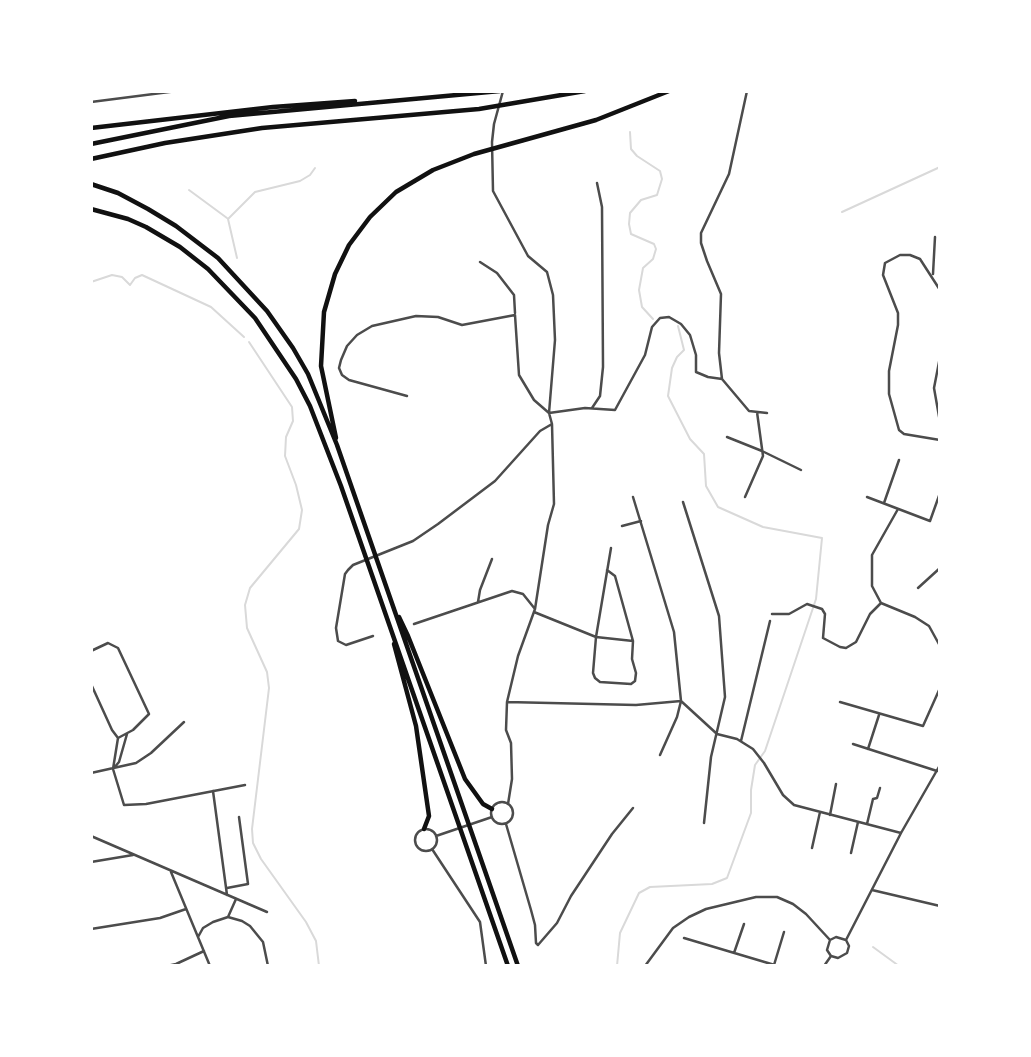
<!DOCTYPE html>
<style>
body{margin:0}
#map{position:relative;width:1031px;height:1057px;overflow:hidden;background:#fff;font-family:"Source Serif 4",serif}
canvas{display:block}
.frame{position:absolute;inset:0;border:93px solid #fff;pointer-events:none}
</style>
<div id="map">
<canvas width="1031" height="1057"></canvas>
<div class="frame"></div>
</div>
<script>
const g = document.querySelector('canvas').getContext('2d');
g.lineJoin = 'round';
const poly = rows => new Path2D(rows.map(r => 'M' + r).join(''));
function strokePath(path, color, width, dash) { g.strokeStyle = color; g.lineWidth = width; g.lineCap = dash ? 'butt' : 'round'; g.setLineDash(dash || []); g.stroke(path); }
const stream = poly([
 [630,132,631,149,637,156,660,171,662,179,657,195,641,200,630,213,629,224,631,234,654,244,656,249,653,259,643,268,639,290,642,307,653,319],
 [189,190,227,218],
 [842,212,940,167],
 [237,258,228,219,255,192,300,181,310,175,315,168],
 [91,282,112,275,122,277,130,285,135,278,142,275,211,307,244,337],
 [249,342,292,407,293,421,286,437,285,456,296,485,302,510,299,529,250,588,245,605,247,628,267,672,269,688,252,829,253,843,261,859,306,922,316,941,319,966],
 [873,947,899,966],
 [617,966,620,933,639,893,650,887,712,884,727,878,751,813,751,790,755,765,765,751,816,599,822,538,763,527,718,507,706,486,704,454,690,439,668,396,672,368,677,357,684,350,678,326]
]);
const minor = poly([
 [503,91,494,124,492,142,493,191,528,256,547,272,553,295,555,340,549,413],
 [91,102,177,91],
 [480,262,497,273,514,295,515,313],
 [933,274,935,237],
 [940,290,920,259,910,255,900,255,885,263,883,275,898,313,898,325,889,371,889,394,899,430,904,434,940,440],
 [940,357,934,388,940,422],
 [722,379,719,353,721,294,707,261,701,243,701,233,729,174,747,91],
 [407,396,349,380,342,375,339,368,341,360,347,346,357,335,372,326,416,316,438,317,462,325,515,315,519,375,534,400,549,413,552,424,554,504,548,525,535,609,518,656,507,702,506,730,511,743,512,779,508,804],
 [592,408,600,396,603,367,602,207,597,183],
 [549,413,585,408,615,410,645,355,652,327,660,318,669,317,681,324,690,335,696,355,696,372,708,377,722,379,749,411,767,413],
 [727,437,762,451,801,470],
 [633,497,674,632,681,701,677,717,660,755],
 [745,497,763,456,757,412],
 [867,497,930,521,940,493],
 [683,502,719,616,725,697,711,757,704,823],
 [884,503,899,460],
 [622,526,641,521],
 [607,570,615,576,633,641,632,659,636,673,635,681,631,684,600,682,595,678,593,673,596,637,611,548],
 [918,588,940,568],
 [478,602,480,590,492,559],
 [881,603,872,586,872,555,898,509],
 [881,603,915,617,929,626,940,646],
 [534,612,596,637,633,641],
 [772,614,789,614,807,604,822,609,825,614,823,638,840,647,846,648,856,642,870,614,881,603],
 [414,624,512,591,523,594,535,609],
 [373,636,346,645,338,641,336,628,345,574,348,570,353,565,413,541,438,524,495,481,540,431,552,424],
 [91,651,108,643,118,648,149,714,133,730,118,738],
 [91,684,112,730,118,738,113,769,124,805,146,804,245,785],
 [507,702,636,705,681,701,717,734,737,739,753,749,764,763,783,795,794,805,901,833],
 [840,702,923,726,940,688],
 [741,741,770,621],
 [853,744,937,771],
 [868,749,879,715],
 [113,769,119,762,127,734],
 [91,773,136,763,151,753,184,722],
 [213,791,227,895],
 '491 813a11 11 0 1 1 22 0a11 11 0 1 1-22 0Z',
 [830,815,836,784],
 [506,824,531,910,535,925,536,943,538,945,557,923,571,896,612,834,633,808],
 [867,824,873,799,877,798,880,788],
 '415 840a11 11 0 1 1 22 0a11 11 0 1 1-22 0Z',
 [91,836,267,912],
 [436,836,492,817],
 [812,848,820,812],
 [432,849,480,922,486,966],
 [851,853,858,822],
 [91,862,133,855],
 [171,872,210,966],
 [227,888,248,884,239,817],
 [872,890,940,906],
 [228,917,236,899],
 [91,929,160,918,186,909],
 [198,937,203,928,213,922,228,917,242,921,250,926,263,942,268,966],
 [684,938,778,966],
 [830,940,827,950,831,956,838,958,847,953,849,946,846,940],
 [830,940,836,937,846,940],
 [846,940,901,833,940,765],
 [734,953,744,924],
 [91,961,92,966],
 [774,965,784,932],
 [167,966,176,964,204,951],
 [645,966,673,928,689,917,706,909,756,897,777,897,793,904,806,914,830,940],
 [824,966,831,956]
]);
const motorway = poly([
 [91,128,273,107,355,101],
 [91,144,229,116,500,91],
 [91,159,165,143,262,128,479,109,585,91],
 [91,184,118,193,148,209,176,226,218,258,267,311,293,348,308,374,337,445,518,966],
 [91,209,128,219,146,227,180,247,208,269,255,318,296,379,310,406,341,486,508,966],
 [336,438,321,366,324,312,335,274,349,245,370,217,396,192,433,170,474,154,596,120,669,91],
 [399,617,408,636,465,779,483,804,492,809],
 [394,644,416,726,429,816,424,829]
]);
strokePath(stream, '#d9d9d9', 2);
strokePath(minor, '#4c4c4c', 2.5);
strokePath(motorway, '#111', 4.5);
</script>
